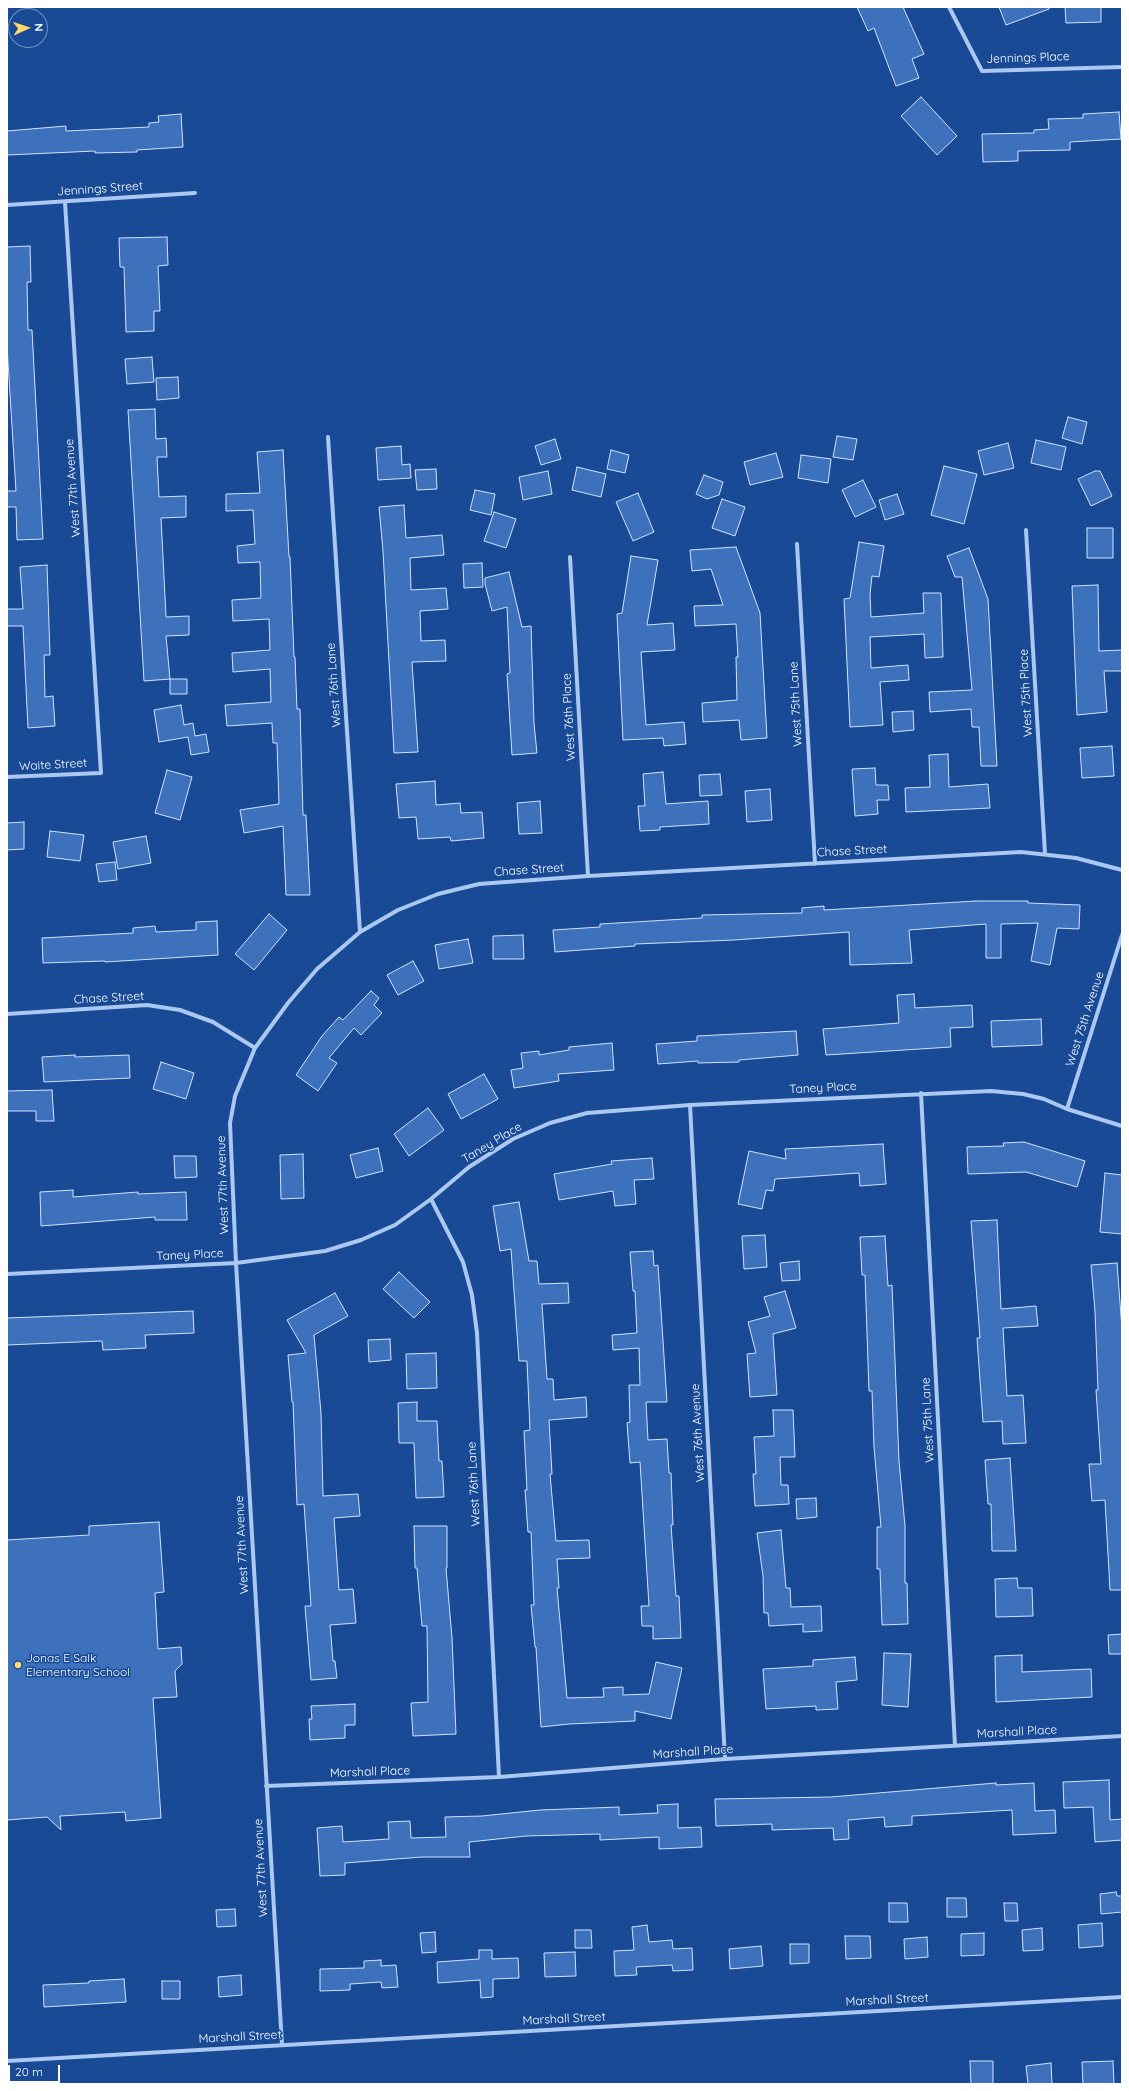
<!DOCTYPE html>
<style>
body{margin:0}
#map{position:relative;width:1129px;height:2091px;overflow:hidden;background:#184a96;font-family:Quicksand,sans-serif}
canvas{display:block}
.frame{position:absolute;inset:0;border:8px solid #fff;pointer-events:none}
.north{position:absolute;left:8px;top:8px;width:40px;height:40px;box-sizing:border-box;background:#184a96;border:1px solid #7492c0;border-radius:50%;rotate:87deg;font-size:11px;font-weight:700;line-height:16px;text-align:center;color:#fff}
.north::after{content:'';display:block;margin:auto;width:14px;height:18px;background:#ffda6b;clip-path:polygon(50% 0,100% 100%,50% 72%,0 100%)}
.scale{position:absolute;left:8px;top:2065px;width:52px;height:18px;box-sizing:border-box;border:2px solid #fff;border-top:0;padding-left:5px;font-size:12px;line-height:14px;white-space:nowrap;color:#fff;-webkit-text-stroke:3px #184a96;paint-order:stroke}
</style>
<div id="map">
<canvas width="1129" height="2091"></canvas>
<div class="frame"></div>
<div class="north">N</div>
<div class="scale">20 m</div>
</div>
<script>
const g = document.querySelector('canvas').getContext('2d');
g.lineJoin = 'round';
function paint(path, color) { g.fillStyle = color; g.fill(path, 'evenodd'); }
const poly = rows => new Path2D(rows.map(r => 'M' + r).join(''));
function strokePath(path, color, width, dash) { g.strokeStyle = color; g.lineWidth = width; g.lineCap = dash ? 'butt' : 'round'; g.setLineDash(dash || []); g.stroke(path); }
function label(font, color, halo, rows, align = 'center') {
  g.font = font + ' Quicksand,sans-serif'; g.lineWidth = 3; g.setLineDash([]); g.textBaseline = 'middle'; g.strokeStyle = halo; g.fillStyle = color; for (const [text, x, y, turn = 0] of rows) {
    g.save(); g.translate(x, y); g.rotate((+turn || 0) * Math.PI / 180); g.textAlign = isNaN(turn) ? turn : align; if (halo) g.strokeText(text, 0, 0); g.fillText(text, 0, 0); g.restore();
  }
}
const building = poly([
 [857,7,903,7,924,54,912,59,919,78,896,86,874,28,868,31,857,7],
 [999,7,1049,7,1049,9,1006,25,999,7],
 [1065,7,1101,7,1101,22,1066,23,1065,7],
 [921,97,957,136,937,155,901,116,921,97],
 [1119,112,1121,139,1070,142,1070,150,1018,151,1018,161,983,162,982,134,1034,133,1034,130,1049,129,1048,119,1083,118,1083,114,1119,112],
 [181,114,183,147,137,150,137,152,95,153,95,151,7,155,7,131,66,126,66,131,149,127,149,123,159,122,158,116,181,114],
 [167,237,168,265,158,266,160,311,154,311,154,331,126,332,124,267,120,267,119,238,167,237],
 [30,246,31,282,27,282,28,330,32,330,43,539,17,540,16,507,7,507,7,491,16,491,7,346,7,247,30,246],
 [152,357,154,382,127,384,125,359,152,357],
 [178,377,179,398,157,400,156,378,178,377],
 [155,409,156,439,166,438,167,457,157,457,159,497,186,496,186,517,161,518,166,617,189,616,189,635,166,636,170,679,144,681,128,410,155,409],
 [1068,417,1087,422,1082,444,1062,438,1068,417],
 [837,436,857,439,853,460,833,457,837,436],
 [555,439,561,459,541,465,535,446,555,439],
 [1036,440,1066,447,1061,470,1031,463,1036,440],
 [1008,443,1014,468,984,475,978,451,1008,443],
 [401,446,402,465,410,464,411,478,378,480,376,448,401,446],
 [283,450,289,557,290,557,294,657,295,657,297,709,300,709,303,815,306,815,310,895,286,895,283,826,244,833,240,810,279,804,277,743,273,743,272,723,227,726,225,705,271,702,270,669,233,672,232,653,270,650,269,619,233,621,232,600,261,598,260,562,238,563,237,546,255,544,253,510,226,511,226,494,260,493,257,452,283,450],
 [611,450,629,455,625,473,607,469,611,450],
 [776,453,783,477,750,485,744,462,776,453],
 [801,455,831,459,828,483,798,478,801,455],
 [944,466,977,474,964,524,931,515,944,466],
 [577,467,606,474,601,497,572,490,577,467],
 [436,469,437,489,417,490,415,470,436,469],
 [548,471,552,494,523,500,519,477,548,471],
 [1095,471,1100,471,1112,496,1091,506,1078,479,1095,471],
 [704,475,723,482,719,495,707,499,696,494,704,475],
 [863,480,876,507,855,517,842,490,863,480],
 [475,490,495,494,491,515,470,510,475,490],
 [638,493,654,532,633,541,616,502,638,493],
 [897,494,904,514,885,520,879,500,897,494],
 [722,499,745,507,735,536,712,528,722,499],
 [404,505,406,538,442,535,444,555,410,558,411,590,446,588,448,609,420,611,421,641,445,640,446,661,412,662,418,752,394,753,383,551,379,507,404,505],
 [494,512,516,519,506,548,484,541,494,512],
 [1087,528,1113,528,1113,558,1087,558,1087,528],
 [859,542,884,546,879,577,872,576,870,594,871,617,924,613,923,593,941,593,943,657,925,658,924,634,870,637,871,668,908,665,909,680,880,682,883,725,850,727,844,599,850,598,859,542],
 [736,547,760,613,767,738,741,740,739,720,703,722,702,703,737,700,736,657,738,657,736,624,695,626,694,606,723,605,711,569,692,571,690,550,736,547],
 [969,548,988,599,997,766,981,766,979,727,972,727,971,709,930,712,929,692,972,690,962,577,955,577,947,556,969,548],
 [631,556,658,560,647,625,673,623,675,650,641,652,646,725,684,722,686,744,664,746,663,738,623,740,617,614,622,613,631,556],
 [482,563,483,587,464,588,463,564,482,563],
 [47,565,50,655,44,655,45,697,53,696,55,726,28,728,23,626,7,626,7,609,23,609,20,567,47,565],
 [509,572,522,627,531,626,534,723,537,753,512,755,507,674,510,673,507,607,492,611,485,584,485,578,509,572],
 [1098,585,1099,651,1122,650,1122,671,1104,671,1107,712,1077,715,1072,586,1098,585],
 [170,679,187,679,187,694,170,694,170,679],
 [181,705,184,725,193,723,195,736,206,734,209,752,191,755,188,737,159,742,154,710,181,705],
 [913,711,914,730,893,732,892,712,913,711],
 [1112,746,1114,776,1082,778,1080,748,1112,746],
 [948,754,949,787,988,784,990,808,906,812,905,788,930,787,929,755,948,754],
 [875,768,876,785,888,785,889,800,877,800,878,814,855,816,852,769,875,768],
 [167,770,192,777,180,820,155,813,167,770],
 [663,772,666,804,708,801,709,824,660,827,660,830,640,831,638,806,645,806,643,774,663,772],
 [720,774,722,795,700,796,699,775,720,774],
 [435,781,436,805,460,803,461,813,482,812,484,838,451,841,450,837,418,839,416,817,399,818,396,784,435,781],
 [770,789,772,820,747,822,745,791,770,789],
 [540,801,542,833,519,834,517,803,540,801],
 [24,822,24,849,7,850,7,823,24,822],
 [50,831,84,835,80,861,47,857,50,831],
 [146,836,151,863,118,869,113,842,146,836],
 [115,862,117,880,99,882,96,864,115,862],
 [976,901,1028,901,1028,903,1080,905,1079,929,1057,928,1050,965,1031,961,1038,923,1001,924,1001,958,986,958,986,924,909,930,912,963,850,965,849,932,734,940,635,944,635,946,555,952,553,930,600,927,600,924,702,918,702,915,802,913,802,908,824,906,824,910,976,901],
 [269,914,287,930,254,970,235,954,269,914],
 [217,921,218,955,105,962,105,961,43,963,42,938,133,933,133,928,155,926,156,932,196,930,196,922,217,921],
 [523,935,524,959,493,959,493,936,523,935],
 [468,939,473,963,439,969,435,945,468,939],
 [413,961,424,981,398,995,387,975,413,961],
 [371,991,379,998,374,1005,382,1013,361,1035,354,1028,329,1058,337,1063,318,1091,296,1075,322,1036,339,1017,343,1020,371,991],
 [914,994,915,1008,972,1005,973,1027,950,1028,951,1047,826,1055,823,1029,899,1023,897,995,914,994],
 [1041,1019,1042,1045,992,1047,991,1021,1041,1019],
 [796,1031,798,1055,739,1060,739,1062,698,1063,698,1061,658,1064,656,1044,697,1041,697,1036,796,1031],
 [612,1043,614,1070,558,1074,559,1081,514,1088,511,1070,523,1068,521,1053,539,1051,539,1055,569,1050,569,1047,612,1043],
 [75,1055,75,1057,129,1055,130,1078,44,1082,42,1057,75,1055],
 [161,1062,194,1073,186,1099,153,1089,161,1062],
 [484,1074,498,1099,461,1119,448,1094,484,1074],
 [52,1090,54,1121,36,1121,36,1111,7,1111,7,1091,52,1090],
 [428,1108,444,1130,409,1156,394,1134,428,1108],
 [1024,1142,1085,1161,1077,1187,1026,1172,968,1174,967,1147,1004,1146,1003,1143,1024,1142],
 [883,1144,886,1184,860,1186,859,1173,775,1179,773,1191,766,1190,762,1209,738,1204,749,1151,786,1159,785,1149,883,1144],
 [378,1148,383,1171,356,1178,350,1155,378,1148],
 [303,1154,304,1198,281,1199,280,1155,303,1154],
 [174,1156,196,1156,197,1177,175,1178,174,1156],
 [652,1158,654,1179,634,1180,636,1204,615,1206,613,1191,559,1200,554,1174,612,1164,611,1161,652,1158],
 [1105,1173,1122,1175,1122,1234,1100,1232,1105,1173],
 [73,1190,73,1197,138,1192,138,1194,186,1192,187,1220,155,1220,155,1217,41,1226,40,1192,73,1190],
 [519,1202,529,1261,537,1261,539,1284,568,1283,569,1303,542,1304,547,1379,553,1379,554,1400,586,1397,587,1417,549,1420,552,1474,550,1474,556,1541,589,1540,590,1558,557,1559,559,1588,557,1588,567,1698,604,1697,603,1688,623,1687,623,1695,649,1694,656,1662,682,1668,671,1719,635,1711,635,1721,569,1724,541,1727,536,1647,535,1647,531,1605,534,1605,531,1532,528,1532,525,1490,527,1490,524,1431,530,1430,527,1361,519,1361,511,1249,500,1251,493,1206,519,1202],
 [997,1220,1001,1309,1036,1306,1038,1326,1003,1328,1007,1396,1023,1395,1026,1443,1003,1444,1002,1421,983,1422,977,1338,980,1338,971,1221,997,1220],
 [765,1235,767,1267,744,1269,742,1236,765,1235],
 [885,1236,888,1286,892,1285,899,1461,905,1526,905,1583,907,1583,908,1624,882,1625,880,1569,877,1569,877,1527,881,1527,874,1447,872,1391,869,1391,865,1275,862,1275,860,1237,885,1236],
 [653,1251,654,1266,658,1265,667,1402,646,1402,648,1440,667,1439,669,1473,671,1473,673,1525,671,1525,676,1596,679,1596,681,1638,653,1639,653,1626,642,1626,641,1606,649,1606,640,1462,630,1463,627,1423,630,1422,629,1385,640,1385,639,1348,613,1350,612,1335,637,1333,635,1291,633,1291,630,1252,653,1251],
 [799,1261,800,1280,782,1281,780,1263,799,1261],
 [1117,1263,1122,1329,1122,1590,1110,1590,1105,1500,1092,1501,1089,1464,1101,1464,1096,1390,1098,1390,1095,1311,1091,1265,1117,1263],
 [399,1272,430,1302,414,1318,383,1289,399,1272],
 [785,1291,796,1328,773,1334,777,1395,750,1397,747,1354,756,1353,748,1322,770,1316,764,1297,785,1291],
 [335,1293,348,1316,314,1335,321,1413,323,1496,358,1494,360,1516,334,1518,339,1590,353,1589,356,1623,330,1625,333,1661,335,1661,337,1678,311,1680,305,1606,311,1606,304,1504,297,1505,293,1402,292,1402,288,1355,306,1353,287,1320,335,1293],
 [193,1311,194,1333,145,1335,146,1348,103,1350,102,1341,7,1345,7,1318,193,1311],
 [390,1339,391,1360,369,1362,368,1340,390,1339],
 [436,1353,437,1388,407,1389,406,1354,436,1353],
 [417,1402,417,1421,437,1421,439,1461,442,1461,444,1497,416,1498,414,1443,399,1443,398,1403,417,1402],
 [773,1410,793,1410,795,1457,780,1457,781,1485,788,1485,789,1504,755,1506,753,1474,756,1474,754,1437,774,1436,773,1410],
 [1010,1458,1016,1551,992,1551,991,1504,988,1504,985,1460,1010,1458],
 [816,1498,817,1517,797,1519,796,1499,816,1498],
 [159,1522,164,1592,155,1593,158,1649,181,1647,182,1664,175,1671,177,1697,153,1698,161,1818,126,1821,125,1812,60,1816,61,1830,47,1817,7,1820,7,1540,89,1535,89,1526,159,1522],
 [414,1526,447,1526,447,1568,446,1568,452,1638,456,1734,413,1736,411,1703,428,1702,427,1626,422,1626,417,1568,415,1568,414,1526],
 [781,1530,786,1588,790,1588,791,1607,821,1606,822,1631,803,1632,803,1624,769,1626,768,1613,764,1613,763,1576,757,1533,781,1530],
 [1017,1578,1018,1588,1032,1588,1033,1616,996,1617,995,1579,1017,1578],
 [1122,1634,1122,1654,1109,1654,1108,1635,1122,1634],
 [884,1653,911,1654,908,1707,882,1705,884,1653],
 [1022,1655,1022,1672,1091,1669,1092,1697,996,1702,995,1656,1022,1655],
 [855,1657,857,1680,836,1682,838,1709,816,1710,816,1706,766,1709,763,1669,813,1666,813,1660,855,1657],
 [355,1704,355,1725,345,1725,345,1738,310,1740,309,1719,312,1719,311,1706,355,1704],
 [1109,1780,1110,1820,1122,1819,1122,1840,1095,1842,1093,1807,1064,1808,1063,1782,1109,1780],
 [996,1783,996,1785,1034,1783,1035,1811,1055,1810,1056,1833,1013,1835,1012,1810,912,1816,912,1825,885,1827,884,1817,848,1820,849,1839,834,1840,833,1828,772,1830,772,1824,716,1826,715,1799,831,1797,996,1783],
 [678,1804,678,1828,701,1827,702,1847,659,1849,659,1837,600,1840,600,1834,526,1836,469,1842,470,1857,422,1857,345,1863,345,1875,320,1876,317,1828,342,1826,343,1842,389,1839,388,1822,410,1821,411,1838,446,1837,445,1817,482,1816,540,1810,619,1807,619,1815,658,1813,657,1805,678,1804],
 [1116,1892,1117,1896,1122,1896,1122,1912,1101,1914,1100,1894,1116,1892],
 [947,1898,966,1898,967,1917,947,1917,947,1898],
 [889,1903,907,1903,908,1922,889,1922,889,1903],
 [1004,1903,1017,1903,1018,1921,1005,1921,1004,1903],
 [235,1909,236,1926,217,1927,216,1910,235,1909],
 [1102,1923,1103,1946,1079,1948,1078,1925,1102,1923],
 [647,1925,649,1942,672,1940,673,1949,692,1948,693,1970,673,1971,672,1965,636,1967,637,1975,615,1976,614,1951,634,1950,632,1927,647,1925],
 [1042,1928,1043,1950,1023,1951,1022,1930,1042,1928],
 [575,1930,591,1930,592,1948,575,1948,575,1930],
 [435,1932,436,1952,422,1953,420,1933,435,1932],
 [984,1933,984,1955,961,1956,961,1934,984,1933],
 [845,1936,870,1936,871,1958,846,1959,845,1936],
 [927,1937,928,1957,905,1959,904,1939,927,1937],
 [790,1944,809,1944,809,1963,790,1964,790,1944],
 [761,1946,763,1966,730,1969,729,1949,761,1946],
 [479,1950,492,1950,492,1959,518,1958,519,1978,493,1979,493,1997,481,1998,480,1980,438,1983,437,1962,479,1959,479,1950],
 [575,1952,576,1976,545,1977,544,1953,575,1952],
 [381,1960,381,1966,396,1965,398,1987,382,1988,381,1982,350,1984,350,1990,320,1991,320,1969,364,1968,364,1961,381,1960],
 [241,1975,242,1995,219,1997,218,1977,241,1975],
 [124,1979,126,2002,44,2007,43,1985,89,1983,89,1981,124,1979],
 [162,1981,180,1981,180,1999,162,1999,162,1981],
 [970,2061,993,2061,993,2084,971,2084,970,2061],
 [1113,2061,1114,2084,1083,2084,1082,2062,1113,2061],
 [1051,2063,1052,2084,1028,2084,1026,2066,1051,2063]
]);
const street = poly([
 [949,7,982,71,1122,67],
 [7,205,195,193],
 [328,437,360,932],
 [1026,530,1045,854],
 [797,544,815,864],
 [570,557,588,876],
 [7,777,101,773,65,202],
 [7,1014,147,1005,180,1010,213,1022,255,1048,288,1003,317,969,360,932,398,910,438,894,479,884,588,876,1021,852,1076,858,1122,870],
 [255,1048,235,1096,230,1123,236,1263,282,2045],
 [921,1093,955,1746],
 [690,1105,725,1759],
 [1067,1109,1122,935],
 [431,1199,463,1262,472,1295,477,1333,499,1777],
 [7,1274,236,1263,325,1251,361,1240,395,1225,431,1199,469,1167,513,1139,550,1123,587,1113,690,1105,991,1091,1023,1094,1044,1099,1067,1109,1122,1126],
 [266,1786,499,1777,725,1759,1122,1736],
 [7,2061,1122,1997]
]);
const markers = [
 [18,1665,4,"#ffda6b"]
];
const streetNames = [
 ["Jennings Place",1028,58,-2],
 ["Jennings Street",100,189,-4],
 ["West 77th Avenue",73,488,-94],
 ["West 76th Lane",334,685,-94],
 ["West 75th Place",1026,693,-93],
 ["West 75th Lane",796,704,-93],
 ["West 76th Place",569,717,-93],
 ["Waite Street",53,765,-3],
 ["Chase Street",852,851,-3],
 ["Chase Street",529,870,-4],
 ["Chase Street",109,998,-3],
 ["West 75th Avenue",1085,1019,-72],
 ["Taney Place",823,1088,-3],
 ["Taney Place",492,1143,-31],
 ["West 77th Avenue",223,1185,-92],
 ["Taney Place",190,1255,-3],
 ["West 75th Lane",928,1420,-93],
 ["West 76th Avenue",698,1433,-93],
 ["West 76th Lane",474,1484,-93],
 ["West 77th Avenue",242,1545,-93],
 ["Marshall Place",1017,1732,-3],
 ["Marshall Place",693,1752,-4],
 ["Marshall Place",370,1772,-2],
 ["West 77th Avenue",261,1868,-93],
 ["Marshall Street",887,2000,-3],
 ["Marshall Street",564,2019,-3],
 ["Marshall Street",240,2037,-3]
];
const poiNames = [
 ["Jonas E Salk",26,1658],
 ["Elementary School",26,1672]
];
paint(building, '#3d71bc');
strokePath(building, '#d2e3fc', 1);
strokePath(street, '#abc8f1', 4);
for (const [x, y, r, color] of markers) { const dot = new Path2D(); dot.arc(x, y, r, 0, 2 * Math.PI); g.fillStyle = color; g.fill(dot); strokePath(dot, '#184a96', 1.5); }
label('12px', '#fff', '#184a96', streetNames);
label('12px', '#fff', '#184a96', poiNames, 'left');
</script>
